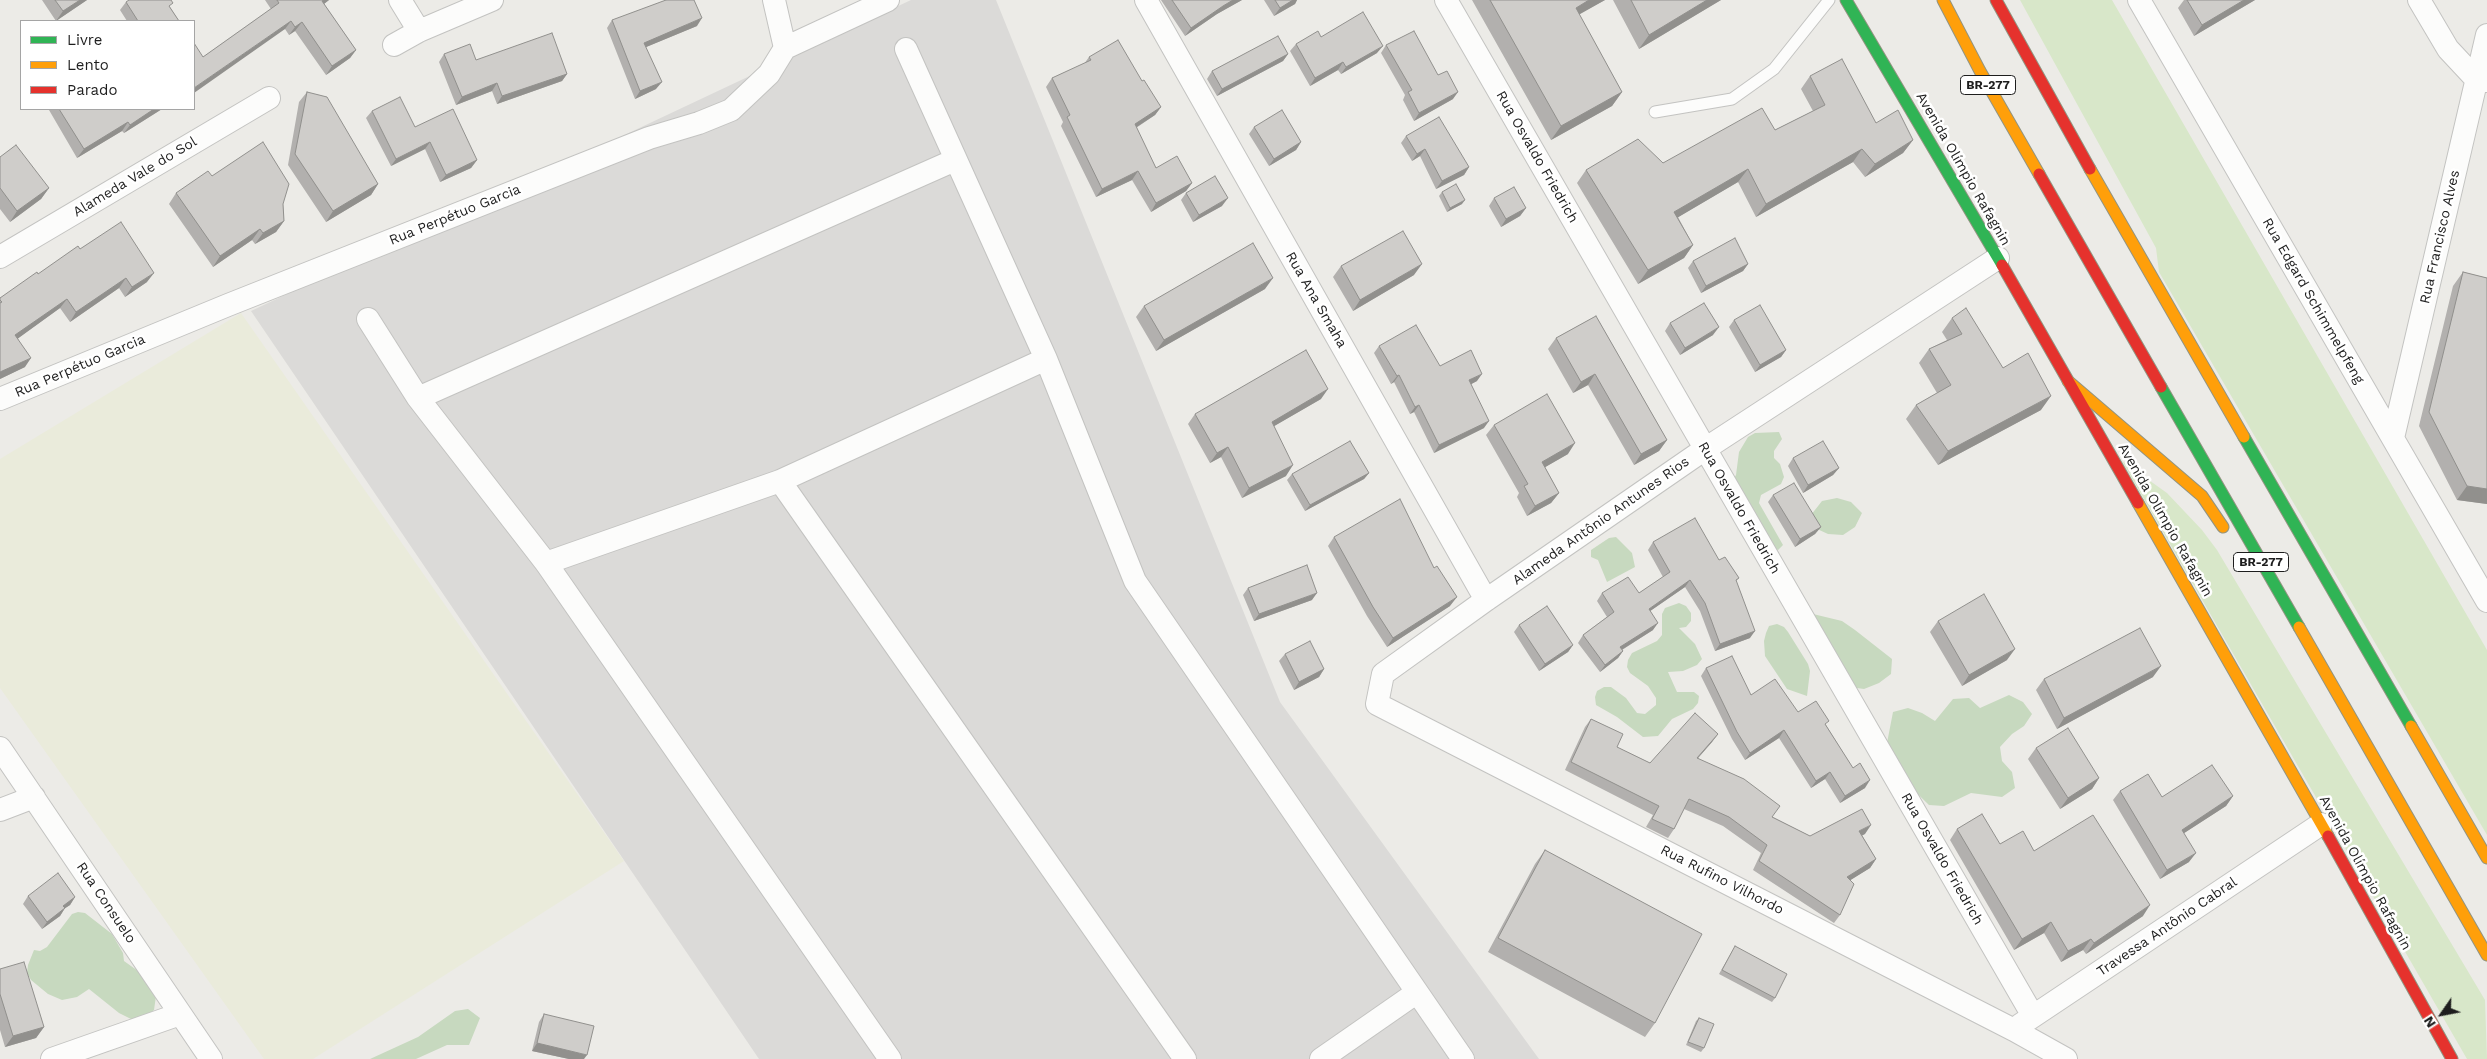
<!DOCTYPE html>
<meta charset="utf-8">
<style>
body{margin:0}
#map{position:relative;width:2487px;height:1059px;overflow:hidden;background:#ecebe7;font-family:"Work Sans",sans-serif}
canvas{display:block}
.legend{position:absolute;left:20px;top:20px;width:175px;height:90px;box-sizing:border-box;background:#fff;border:1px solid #a5a5a5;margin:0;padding:6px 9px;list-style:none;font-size:15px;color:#1e1e1e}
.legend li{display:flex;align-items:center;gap:10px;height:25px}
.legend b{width:25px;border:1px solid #a5a5a5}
.north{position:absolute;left:2417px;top:989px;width:50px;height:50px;-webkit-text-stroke:4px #fff;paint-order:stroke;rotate:237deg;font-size:14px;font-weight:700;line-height:20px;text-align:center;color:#1e1e1e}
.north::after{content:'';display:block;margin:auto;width:18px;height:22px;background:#1e1e1e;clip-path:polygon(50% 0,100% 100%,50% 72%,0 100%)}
</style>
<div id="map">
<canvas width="2487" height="1059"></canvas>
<ul class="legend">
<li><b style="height:6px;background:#30b455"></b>Livre</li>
<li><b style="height:6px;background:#ff9f0a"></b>Lento</li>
<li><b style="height:6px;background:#e5322d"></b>Parado</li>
</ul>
<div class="north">N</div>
</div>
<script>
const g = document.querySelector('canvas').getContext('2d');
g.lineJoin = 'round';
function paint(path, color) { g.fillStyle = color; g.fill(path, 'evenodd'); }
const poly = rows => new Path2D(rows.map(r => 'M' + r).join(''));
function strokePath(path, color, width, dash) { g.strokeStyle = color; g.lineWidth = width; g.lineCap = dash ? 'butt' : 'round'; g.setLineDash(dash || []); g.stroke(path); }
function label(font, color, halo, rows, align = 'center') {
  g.font = font + ' "Work Sans",sans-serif'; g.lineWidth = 5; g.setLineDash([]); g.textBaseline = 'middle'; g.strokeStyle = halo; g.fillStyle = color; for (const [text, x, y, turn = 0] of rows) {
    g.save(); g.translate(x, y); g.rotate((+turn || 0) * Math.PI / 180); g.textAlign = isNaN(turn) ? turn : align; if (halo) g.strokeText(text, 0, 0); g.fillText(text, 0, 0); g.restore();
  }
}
const residential = poly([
 [911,0,996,0,1280,702,1539,1059,759,1059,251,311]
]);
const farmland = poly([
 [241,313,624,861,313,1059,264,1059,0,688,0,459]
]);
const grass = poly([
 [2020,0,2112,0,2487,650,2487,835,2159,272,2156,248],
 [2122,461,2167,493,2202,530,2217,550,2485,1000,2487,1059,2467,1059]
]);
const forest = poly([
 [1779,432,1782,439,1774,451,1774,458,1780,464,1784,477,1781,484,1761,495,1759,503,1783,545,1778,550,1771,547,1728,488,1736,475,1739,452,1748,437,1755,433],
 [1837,498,1851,502,1862,513,1855,527,1843,535,1828,534,1815,528,1811,515,1822,501],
 [1616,537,1632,553,1635,567,1607,582,1598,560,1591,557,1591,550,1609,538],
 [1679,603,1686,606,1691,613,1691,621,1686,627,1679,628,1695,644,1702,659,1697,665,1683,671,1668,672,1677,692,1694,692,1699,696,1698,703,1693,709,1672,719,1658,736,1643,737,1617,717,1596,705,1595,697,1597,691,1604,687,1611,687,1626,698,1637,713,1645,714,1656,705,1656,698,1648,686,1630,673,1627,667,1628,660,1632,653,1657,641,1662,635,1662,614,1665,608],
 [1813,614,1842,621,1855,630,1892,659,1891,674,1879,683,1864,689,1850,687],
 [1777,624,1784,627,1788,632,1808,664,1810,671,1807,696,1787,689,1765,656,1764,641,1766,633,1769,626],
 [2009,695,2023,702,2032,714,2024,726,2012,734,2000,747,2002,761,2012,772,2015,788,2002,797,1971,793,1944,806,1929,805,1897,774,1887,743,1893,712,1908,708,1922,713,1935,721,1953,699,1969,698,1980,708],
 [78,912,85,913,112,934,123,953,124,961,138,971,153,989,156,996,154,1010,147,1016,133,1020,119,1013,89,989,77,997,62,1000,48,994,31,980,27,973,28,965,34,950,40,951,47,947,72,914],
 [468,1009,480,1018,469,1045,447,1045,416,1059,370,1059,418,1037,455,1011]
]);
const lane = poly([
 [1655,112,1732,99,1774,69,1829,0]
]);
const street = poly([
 [400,0,419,31],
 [774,0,785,48],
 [1146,0,1486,600],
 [1446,0,2033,1016],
 [2139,0,2487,601],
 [2419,0,2448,49,2476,79,2487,81],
 [394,45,419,31,492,0],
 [906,49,1046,359,1135,581,1463,1059],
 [0,257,269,98],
 [1998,258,1705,449,1486,600,1383,674,1377,704,2014,1030,2066,1059],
 [368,319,418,398,546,563,890,1059],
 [418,398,955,160],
 [0,399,228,305,649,138,699,123,731,110,769,74,785,48,888,0],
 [2393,438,2487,35],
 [780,481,1185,1059],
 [546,563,780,481,1046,359],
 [0,748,211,1059],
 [0,810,34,797],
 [2020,1025,2321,824],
 [52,1059,180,1014],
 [1321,1059,1416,993]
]);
const fast = poly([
 [1846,0,2002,265],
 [2161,387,2299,627],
 [2244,437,2411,726]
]);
const slow = poly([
 [1943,0,1980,71,2039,174],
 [2090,169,2244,437],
 [2068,381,2202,496,2223,527],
 [2138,503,2328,836],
 [2299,627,2487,955],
 [2411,726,2487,858]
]);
const jam = poly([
 [1996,0,2090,169],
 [2039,174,2161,387],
 [2002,265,2138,503],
 [2328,836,2452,1059]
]);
const wall = poly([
 [42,0,87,0,56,21],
 [265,0,329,0,324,4,356,50,350,58,326,75,295,31,289,35,285,29,203,57,271,9],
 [1161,0,1242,0,1217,14,1185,36],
 [1264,0,1297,0,1295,4,1274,16],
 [1472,0,1605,0,1579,14,1622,92,1612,106,1551,140],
 [1613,0,1721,0,1639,49],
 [2184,0,2255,0,2194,36,2178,8],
 [126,2,170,7,179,21,127,21,120,10],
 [612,20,697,26,646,47,656,89,635,99,607,28],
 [1321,37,1377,53,1341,74,1338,70,1310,86,1290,51,1296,44],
 [1386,45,1453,99,1414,121,1403,100,1405,95,1381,53],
 [444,54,476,60,567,74,562,81,497,104,492,91,456,105,439,62],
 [1288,54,1283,61,1217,96,1207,79,1212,71],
 [1089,57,1142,81,1161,107,1155,115,1136,128,1156,168,1192,183,1186,191,1151,212,1132,180,1096,197,1061,126,1063,122,1046,87,1052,78,1084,64],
 [1810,76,1876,123,1913,140,1903,153,1865,177,1853,162,1756,217,1738,182,1678,217,1693,245,1684,258,1638,284,1577,183,1586,170,1663,163,1775,130,1813,111,1801,89],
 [307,92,378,184,371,195,326,222,288,165,299,102],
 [49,109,162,109,124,133,122,131,77,158,49,110],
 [372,111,415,127,477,160,471,168,440,182,425,149,391,166,366,118],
 [1254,127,1301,142,1296,150,1269,166,1249,134],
 [1406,136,1469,167,1464,175,1436,189,1420,156,1412,161,1401,143],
 [0,157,49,188,41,199,10,222,0,209],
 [212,176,283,204,284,221,276,232,255,244,252,240,213,267,169,204,176,193],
 [1442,192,1462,204,1447,212,1439,196],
 [1186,193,1222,206,1193,222,1181,200],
 [1494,198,1526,208,1520,216,1501,227,1489,206],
 [80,249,147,282,125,297,119,288,70,322,60,308,18,338,25,367,0,379,0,298],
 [1693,261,1748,264,1743,271,1701,293,1688,268],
 [1341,266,1414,275,1353,311,1333,277],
 [2463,272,2487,278,2487,504,2457,500,2419,426,2453,286],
 [1265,289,1156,351,1136,317,1144,306],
 [1596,316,1667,440,1659,451,1634,465,1588,385,1573,393,1548,349,1556,338],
 [1952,318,2003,368,2041,410,1938,465,1906,419,1916,405,1937,393,1919,363,1929,349,1947,340,1942,332],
 [1734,320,1786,350,1781,357,1755,372,1729,327],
 [1670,323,1713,335,1680,355,1665,331],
 [1379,346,1440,366,1477,381,1471,384,1484,428,1434,453,1414,412,1410,414,1394,382,1391,384,1374,353],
 [1321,399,1274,426,1286,476,1242,498,1221,457,1210,463,1188,424,1195,414],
 [1494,425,1568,454,1545,467,1559,493,1551,503,1527,516,1517,497,1519,493,1486,435],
 [1793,458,1839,468,1833,475,1803,493,1788,466],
 [1369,473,1364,479,1305,511,1287,480,1292,474],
 [1773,495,1821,527,1815,534,1795,547,1768,502],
 [1334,537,1450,606,1387,647,1367,616,1328,546],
 [1653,542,1719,560,1739,578,1736,581,1750,638,1715,651,1700,611,1685,587,1650,611,1653,630,1622,650,1623,651,1618,658,1600,672,1578,643,1583,635,1607,617,1597,601,1602,593,1639,593,1663,577,1648,550],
 [1248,588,1312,600,1254,621,1243,595],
 [1938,621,2007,660,1962,686,1930,632],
 [1519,625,1573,645,1568,652,1539,671,1514,632],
 [1285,654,1324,669,1319,677,1294,690,1279,661],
 [1706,668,1751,695,1798,712,1826,725,1865,788,1840,803,1825,779,1811,788,1779,738,1745,760,1732,739,1701,676],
 [2153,677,2057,729,2036,690,2044,679],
 [1591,719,1617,747,1650,763,1718,734,1712,742,1698,758,1773,817,1810,836,1865,834,1862,835,1876,859,1870,868,1850,880,1840,915,1834,923,1753,870,1761,853,1723,826,1684,809,1674,829,1668,838,1646,827,1653,815,1565,770,1585,727],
 [2036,748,2099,778,2092,789,2060,809,2028,759],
 [2120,791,2162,797,2233,796,2226,806,2184,833,2189,862,2160,879,2113,800],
 [1957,829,2000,844,2034,851,2143,916,2086,954,2083,950,2061,962,2044,933,2014,950,1950,840],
 [1545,850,1655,1023,1645,1037,1488,952,1535,864],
 [28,896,75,897,70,905,65,908,60,916,42,929,23,904],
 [1735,946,1775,998,1772,1002,1719,974],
 [0,969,44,1027,36,1038,5,1047,0,1030],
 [544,1014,584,1059,569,1059,532,1051,539,1022],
 [1699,1018,1704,1048,1701,1052,1686,1045,1696,1021]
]);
const shadedWall = poly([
 [80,0,87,0,56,21,63,11],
 [324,0,329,0,316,10,322,1],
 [1233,0,1242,0,1217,14,1185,36,1191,28,1223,6],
 [1293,0,1297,0,1295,4,1274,16,1280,8],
 [1589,0,1605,0,1566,22,1576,8],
 [1707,0,1721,0,1639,49,1649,35],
 [2244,0,2255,0,2194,36,2202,25],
 [702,18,697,26,639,50,644,43],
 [291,21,285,29,194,93,194,88],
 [302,22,295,31,289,35,295,27],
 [1383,46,1377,53,1341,74,1346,67],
 [356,50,350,58,326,75,332,66],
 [1288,54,1283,61,1217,96,1222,89],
 [1343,62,1338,70,1310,86,1315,78],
 [567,74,562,81,497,104,502,96],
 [662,82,656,89,635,99,640,91],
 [497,83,492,91,456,105,462,97],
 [1458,92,1453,99,1414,121,1419,113],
 [1622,92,1612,106,1551,140,1561,126],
 [1161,107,1155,115,1129,132,1135,124],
 [154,109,162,109,124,133,130,125],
 [128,122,122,131,77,158,84,149],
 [1913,140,1903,153,1865,177,1875,164],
 [430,142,425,149,391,166,396,159],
 [1301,142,1296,150,1269,166,1274,159],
 [1425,149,1420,156,1412,161,1417,154],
 [1862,149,1853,162,1756,217,1766,204],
 [477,160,471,168,440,182,446,175],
 [1469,167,1464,175,1436,189,1442,181],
 [1748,169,1738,182,1665,225,1674,212],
 [1138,171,1132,180,1096,197,1102,189],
 [1192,183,1186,191,1151,212,1156,203],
 [378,184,371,195,326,222,333,211],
 [49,188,41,199,10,222,17,211],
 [1228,198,1222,206,1193,222,1199,215],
 [1465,200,1462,204,1447,212,1450,208],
 [1526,208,1520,216,1501,227,1506,219],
 [284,221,276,232,255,244,263,233],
 [260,229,252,240,213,267,220,256],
 [1693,245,1684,258,1638,284,1648,270],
 [1422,264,1414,275,1353,311,1360,300],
 [1748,264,1743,271,1701,293,1706,286],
 [154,273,147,282,125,297,132,287],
 [126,278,119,288,70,322,76,312],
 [1273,278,1265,289,1156,351,1164,340],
 [67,299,60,308,9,345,15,335],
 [1719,327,1713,335,1680,355,1685,348],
 [1786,350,1781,357,1755,372,1760,365],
 [31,358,25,367,0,379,0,372],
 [1482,374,1477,381,1464,388,1469,380],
 [1595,374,1588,385,1573,393,1581,382],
 [1399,375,1394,382,1391,384,1397,376],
 [1328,389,1321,399,1264,432,1272,422],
 [2051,396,2041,410,1938,465,1948,451],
 [1419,405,1414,412,1410,414,1415,407],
 [1489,421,1484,428,1434,453,1439,445],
 [1667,440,1659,451,1634,465,1641,454],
 [1575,443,1568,454,1535,473,1542,462],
 [1228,447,1221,457,1210,463,1217,453],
 [1293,465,1286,476,1242,498,1249,488],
 [1839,468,1833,475,1803,493,1808,485],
 [1369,473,1364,479,1305,511,1310,505],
 [2467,486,2487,489,2487,504,2457,500],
 [1559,493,1551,503,1527,516,1535,506],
 [1821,527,1815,534,1795,547,1800,539],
 [1690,580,1685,587,1643,616,1649,609],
 [1317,593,1312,600,1254,621,1259,614],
 [1457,597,1450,606,1387,647,1393,638],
 [1658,623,1653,630,1615,654,1620,647],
 [1755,631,1750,638,1715,651,1720,644],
 [1573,645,1568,652,1539,671,1545,664],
 [2015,649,2007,660,1962,686,1969,675],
 [1623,651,1618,658,1600,672,1605,665],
 [2161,666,2153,677,2057,729,2064,718],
 [1324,669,1319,677,1294,690,1299,682],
 [1784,730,1779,738,1745,760,1750,753],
 [1718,734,1712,742,1691,766,1697,758],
 [1830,772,1825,779,1811,788,1816,781],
 [2099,778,2092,789,2060,809,2068,798],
 [1870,780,1865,788,1840,803,1845,796],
 [2233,796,2226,806,2175,839,2182,830],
 [1871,825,1865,834,1853,840,1859,831],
 [2196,853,2189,862,2160,879,2167,870],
 [1876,859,1870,868,1841,886,1847,877],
 [75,897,70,905,58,913,63,906],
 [2150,905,2143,916,2086,954,2094,943],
 [65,908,60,916,42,929,47,922],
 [2051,922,2044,933,2014,950,2022,939],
 [2091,939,2083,950,2061,962,2068,951],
 [44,1027,36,1038,5,1047,13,1036],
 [537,1043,587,1055,584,1059,569,1059,532,1051]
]);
const building = poly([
 [55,0,80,0,63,11,55,0],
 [129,0,171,0,173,3,169,6,179,21,138,21,126,2,129,0],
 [277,0,324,0,322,1,356,50,332,66,302,22,295,27,291,21,194,88,194,43,203,57,279,3,277,0],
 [666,0,694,0,702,18,644,43,662,82,640,91,612,20,666,0],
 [1172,0,1233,0,1223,6,1191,28,1172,0],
 [1275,0,1293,0,1280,8,1275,0],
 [1490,0,1589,0,1576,8,1622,92,1561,126,1490,0],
 [1631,0,1707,0,1649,35,1631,0],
 [2187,0,2244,0,2202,25,2187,0],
 [1363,12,1383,46,1346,67,1343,62,1315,78,1296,44,1318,31,1321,37,1363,12],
 [1414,31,1438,75,1447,71,1458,92,1419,113,1408,92,1412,90,1386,45,1414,31],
 [552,33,567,74,502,96,497,83,462,97,444,54,470,44,476,60,552,33],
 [1278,36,1288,54,1222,89,1212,71,1278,36],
 [1118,40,1142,81,1144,80,1161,107,1135,124,1156,168,1177,156,1192,183,1156,203,1138,171,1102,189,1067,117,1070,115,1052,78,1091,60,1089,57,1118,40],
 [1842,59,1876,123,1898,110,1913,140,1875,164,1862,149,1766,204,1748,169,1674,212,1693,245,1648,270,1586,170,1638,139,1663,163,1762,108,1775,130,1825,105,1810,76,1842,59],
 [307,92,327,97,378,184,333,211,295,154,307,92],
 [400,97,415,127,453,109,477,160,446,175,430,142,396,159,372,111,400,97],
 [59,109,154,109,130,125,128,122,84,149,59,109],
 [1282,110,1301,142,1274,159,1254,127,1282,110],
 [1439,117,1469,167,1442,181,1425,149,1417,154,1406,136,1439,117],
 [263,142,289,184,283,204,284,221,263,233,260,229,220,256,176,193,208,171,212,176,263,142],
 [16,145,49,188,17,211,0,188,0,157,16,145],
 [1215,176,1228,198,1199,215,1186,193,1215,176],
 [1456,184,1465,200,1450,208,1442,192,1456,184],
 [1514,187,1526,208,1506,219,1494,198,1514,187],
 [121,222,154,273,132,287,126,278,76,312,67,299,15,335,31,358,0,372,0,303,2,302,0,300,0,298,37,272,38,274,78,246,80,249,121,222],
 [1403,231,1422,264,1360,300,1341,266,1403,231],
 [1735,238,1748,264,1706,286,1693,261,1735,238],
 [1253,243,1273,278,1164,340,1144,306,1253,243],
 [2463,272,2487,278,2487,489,2467,486,2429,412,2463,272],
 [1704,303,1719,327,1685,348,1670,323,1704,303],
 [1760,305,1786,350,1760,365,1734,320,1760,305],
 [1966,308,2003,368,2028,353,2051,396,1948,451,1916,405,1951,385,1929,349,1962,334,1952,318,1966,308],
 [1596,316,1667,440,1641,454,1595,374,1581,382,1556,338,1596,316],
 [1416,325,1440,366,1471,350,1482,374,1469,380,1489,421,1439,445,1419,405,1415,407,1399,375,1397,376,1379,346,1416,325],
 [1306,350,1328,389,1272,422,1293,465,1249,488,1228,447,1217,453,1195,414,1306,350],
 [1547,394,1575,443,1542,462,1559,493,1535,506,1524,486,1528,484,1494,425,1547,394],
 [1350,441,1369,473,1310,505,1292,474,1350,441],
 [1823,441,1839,468,1808,485,1793,458,1823,441],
 [1794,483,1821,527,1800,539,1773,495,1794,483],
 [1400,499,1434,568,1437,566,1457,597,1393,638,1373,607,1334,537,1400,499],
 [1695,518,1719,560,1725,557,1739,578,1736,580,1755,631,1720,644,1705,603,1690,580,1649,609,1658,623,1620,647,1623,651,1605,665,1583,635,1614,612,1602,593,1628,577,1639,593,1670,572,1653,542,1695,518],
 [1307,565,1317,593,1259,614,1248,588,1307,565],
 [1984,594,2015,649,1969,675,1938,621,1984,594],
 [1547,606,1573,645,1545,664,1519,625,1547,606],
 [2140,628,2161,666,2064,718,2044,679,2140,628],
 [1310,641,1324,669,1299,682,1285,654,1310,641],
 [1732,656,1751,695,1775,679,1798,712,1816,701,1829,721,1825,724,1853,768,1860,763,1870,780,1845,796,1830,772,1816,781,1784,730,1750,753,1737,732,1706,668,1732,656],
 [1695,713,1718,734,1697,758,1744,779,1780,806,1772,817,1810,836,1862,809,1871,825,1859,831,1876,859,1847,877,1854,884,1840,915,1759,861,1767,845,1729,817,1689,799,1674,829,1652,819,1659,806,1571,762,1591,719,1623,734,1617,747,1650,763,1695,713],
 [2068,728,2099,778,2068,798,2036,748,2068,728],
 [2212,765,2233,796,2182,830,2196,853,2167,870,2120,791,2148,774,2162,797,2212,765],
 [1982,814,2000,844,2023,831,2034,851,2093,815,2150,905,2094,943,2091,939,2068,951,2051,922,2022,939,1957,829,1982,814],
 [1545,850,1702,934,1655,1023,1498,938,1545,850],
 [58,873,75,897,63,906,65,908,47,922,28,896,58,873],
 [1735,946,1787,974,1775,998,1722,970,1735,946],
 [24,962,44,1027,13,1036,0,994,0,969,24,962],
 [544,1014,594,1026,587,1055,537,1043,544,1014],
 [1699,1018,1714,1024,1704,1048,1688,1042,1699,1018]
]);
const shields = [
 [1988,85,55],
 [2261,562,55]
];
const shieldNames = [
 ["BR-277",1988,85],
 ["BR-277",2261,562]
];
const streetNames = [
 ["Rua Osvaldo Friedrich",1537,157,60],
 ["Avenida Olímpio Rafagnin",1963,169,60],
 ["Alameda Vale do Sol",135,177,-31],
 ["Rua Perpétuo Garcia",455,215,-22],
 ["Rua Francisco Alves",2440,237,-77],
 ["Rua Ana Smaha",1316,300,60],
 ["Rua Edgard Schimmelpfeng",2313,301,60],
 ["Rua Perpétuo Garcia",80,366,-23],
 ["Rua Osvaldo Friedrich",1739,508,60],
 ["Avenida Olímpio Rafagnin",2165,520,60],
 ["Alameda Antônio Antunes Rios",1601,521,-35],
 ["Rua Osvaldo Friedrich",1942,859,60],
 ["Avenida Olímpio Rafagnin",2365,873,61],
 ["Rua Rufino Vilhordo",1722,880,27],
 ["Rua Consuelo",106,903,56],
 ["Travessa Antônio Cabral",2167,927,-34]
];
paint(residential, '#dbdad8');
paint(farmland, '#eaebdb');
paint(grass, '#d8e7c9');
paint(forest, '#c7d9bf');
strokePath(lane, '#c3c3c1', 13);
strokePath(street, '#c3c3c1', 24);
strokePath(fast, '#929481', 13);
strokePath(slow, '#929481', 13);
strokePath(jam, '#929481', 13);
strokePath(lane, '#fcfcfb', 11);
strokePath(street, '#fcfcfb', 22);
strokePath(fast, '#30b455', 11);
strokePath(slow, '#ff9f0a', 11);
strokePath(jam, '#e5322d', 11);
paint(wall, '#b2b0ae');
paint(shadedWall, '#91908d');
paint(building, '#cfcdca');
strokePath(building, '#91908d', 1);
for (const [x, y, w] of shields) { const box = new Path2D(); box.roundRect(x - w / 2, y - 9.5, w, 19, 4); g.fillStyle = '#fff'; g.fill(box); strokePath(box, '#1e1e1e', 1); }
label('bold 12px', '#1e1e1e', null, shieldNames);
label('14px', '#1e1e1e', '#fff', streetNames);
</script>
